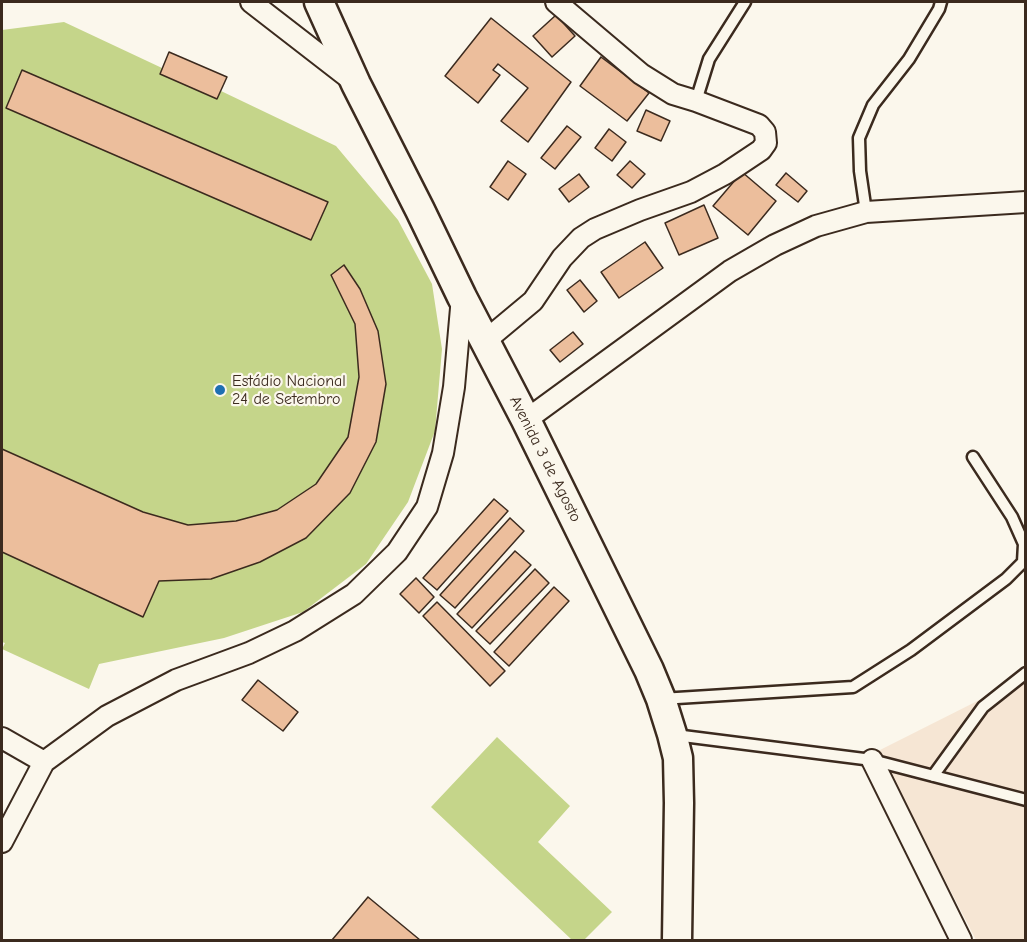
<!DOCTYPE html>
<meta charset="utf-8">
<style>
body{margin:0}
#map{position:relative;width:1027px;height:942px;overflow:hidden;background:#fbf7ec;font-family:"Comic Neue",sans-serif}
canvas{display:block}
.frame{position:absolute;inset:0;border:3px solid #3b2a1e;pointer-events:none}
</style>
<div id="map">
<canvas width="1027" height="942"></canvas>
<div class="frame"></div>
</div>
<script>
const g = document.querySelector('canvas').getContext('2d');
g.lineJoin = 'round';
function paint(path, color) { g.fillStyle = color; g.fill(path, 'evenodd'); }
const poly = rows => new Path2D(rows.map(r => 'M' + r).join(''));
function strokePath(path, color, width, dash) { g.strokeStyle = color; g.lineWidth = width; g.lineCap = dash ? 'butt' : 'round'; g.setLineDash(dash || []); g.stroke(path); }
function label(font, color, halo, rows, align = 'center') {
  g.font = font + ' "Comic Neue",sans-serif'; g.lineWidth = 4.5; g.setLineDash([]); g.textBaseline = 'middle'; g.strokeStyle = halo; g.fillStyle = color; for (const [text, x, y, turn = 0] of rows) {
    g.save(); g.translate(x, y); g.rotate((+turn || 0) * Math.PI / 180); g.textAlign = isNaN(turn) ? turn : align; if (halo) g.strokeText(text, 0, 0); g.fillText(text, 0, 0); g.restore();
  }
}
const built = poly([
 [1025,677,1025,940,976,940,878,751]
]);
const green = poly([
 [64,22,162,68,160,74,217,99,221,91,336,146,398,220,432,284,442,349,435,431,408,502,366,564,303,612,224,638,99,664,89,689,2,649,5,643,2,642,2,30],
 [497,737,570,806,538,842,612,912,584,940,572,940,431,807]
]);
const building = poly([
 [556,15,575,36,552,57,533,36,556,15],
 [491,18,571,82,528,142,501,121,528,88,498,64,493,70,500,75,478,103,445,76,491,18],
 [169,52,227,77,217,99,160,74,169,52],
 [601,57,649,93,627,121,580,86,601,57],
 [22,70,328,202,311,240,6,108,22,70],
 [646,110,670,121,661,141,637,131,646,110],
 [567,126,581,137,555,169,541,158,567,126],
 [609,129,626,142,612,161,595,148,609,129],
 [508,161,526,174,508,200,490,187,508,161],
 [630,161,645,174,632,188,617,175,630,161],
 [742,172,776,201,748,235,713,206,742,172],
 [786,173,807,191,798,202,776,185,786,173],
 [579,174,589,187,569,202,559,189,579,174],
 [704,205,718,238,679,255,665,223,704,205],
 [645,242,663,268,619,298,601,272,645,242],
 [344,265,360,289,378,331,386,384,376,442,350,493,306,538,260,562,211,579,159,581,143,617,2,552,2,449,143,512,188,525,236,521,277,510,316,484,348,437,359,377,355,324,331,275,344,265],
 [580,280,597,301,584,312,567,290,580,280],
 [573,332,583,344,560,362,550,350,573,332],
 [494,499,508,511,437,590,423,578,494,499],
 [510,518,524,531,455,608,440,595,510,518],
 [515,551,531,565,472,628,457,614,515,551],
 [535,569,549,583,490,644,476,631,535,569],
 [416,578,434,597,419,613,400,594,416,578],
 [554,587,569,601,509,666,494,652,554,587],
 [437,602,505,671,490,686,423,616,437,602],
 [258,680,298,712,283,731,242,700,258,680],
 [368,897,420,940,332,940,368,897]
]);
const lane = poly([
 [696,101,709,59,745,2],
 [866,212,860,171,859,138,873,105,909,59,939,9,941,2],
 [661,699,853,687,911,650,1006,579,1023,562,1024,544,1012,517,973,457],
 [675,735,872,760,1026,800],
 [933,776,983,707,1026,673]
]);
const street = poly([
 [251,2,353,81],
 [485,341,533,301,562,258,581,238,595,229,640,210,691,192,725,174,761,150,766,143,765,132,759,125,696,101,673,94,641,74,556,2],
 [526,420,730,271,775,245,816,226,866,212,1026,202],
 [2,738,44,762,107,716,176,680,249,653,295,631,354,594,397,552,427,507,443,453,454,387,462,297],
 [872,760,961,940],
 [2,842,44,762]
]);
const secondary = poly([
 [319,2,356,84,420,210,462,297,526,420,649,670,661,699,672,734,678,758,679,803,677,940]
]);
const markers = [
 [220,390,6,"#1f6fb2"]
];
const poiNames = [
 ["Estádio Nacional",232,381],
 ["24 de Setembro",232,399]
];
const streetNames = [
 ["Avenida 3 de Agosto",545,459,63]
];
paint(built, '#f6e6d4');
paint(green, '#c5d58a');
paint(building, '#ecbe9c');
strokePath(building, '#3b2a1e', 1.5);
strokePath(lane, '#3b2a1e', 15);
strokePath(street, '#3b2a1e', 24);
strokePath(secondary, '#3b2a1e', 33);
strokePath(lane, '#fbf7ec', 10);
strokePath(street, '#fbf7ec', 20);
strokePath(secondary, '#fbf7ec', 28);
for (const [x, y, r, color] of markers) { const dot = new Path2D(); dot.arc(x, y, r, 0, 2 * Math.PI); g.fillStyle = color; g.fill(dot); strokePath(dot, '#fbf7ec', 2); }
label('16px', '#3b2a1e', '#fbf7ec', poiNames, 'left');
label('16px', '#3b2a1e', '#fbf7ec', streetNames);
</script>
